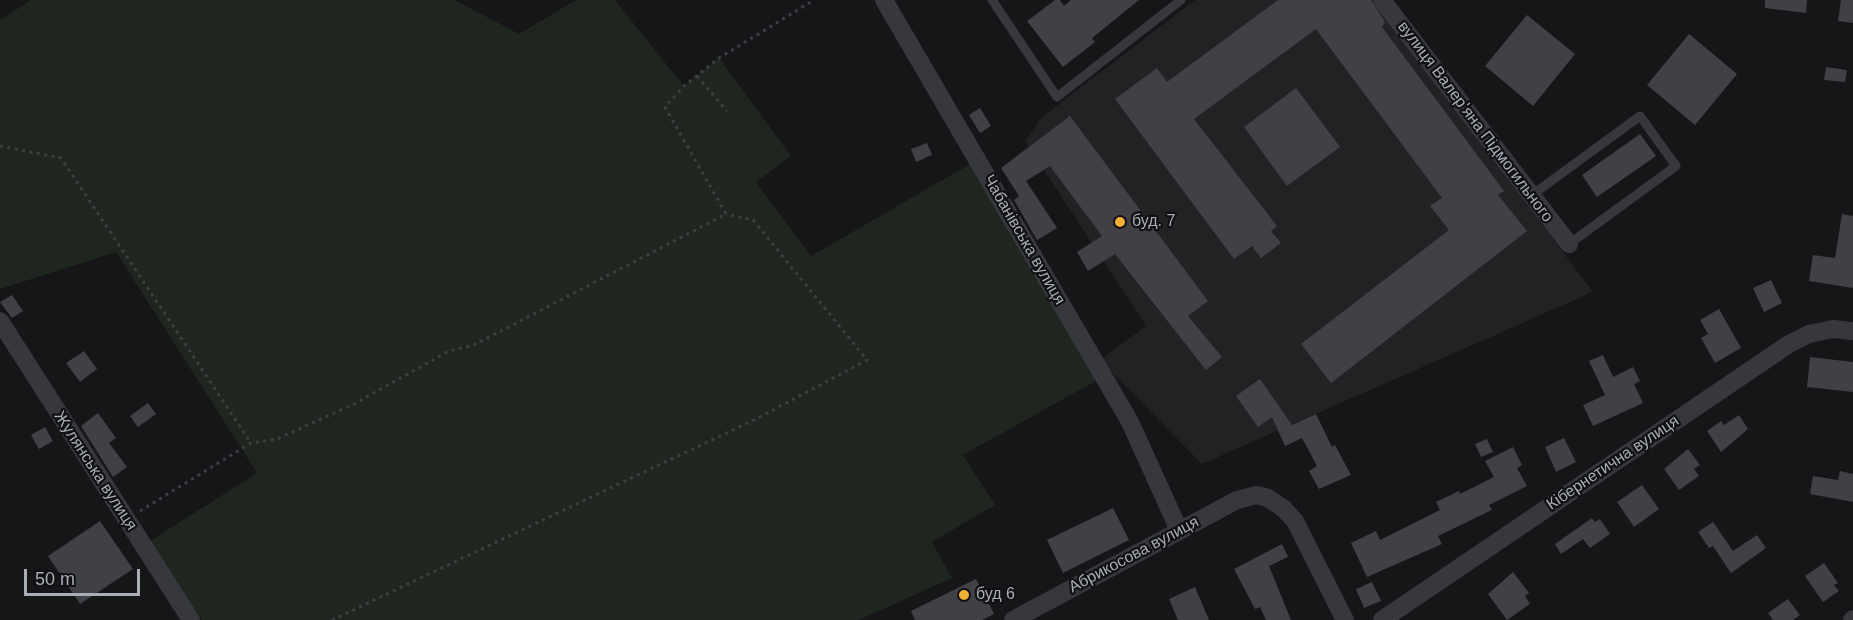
<!DOCTYPE html>
<meta charset="utf-8">
<style>
body{margin:0}
#map{position:relative;width:1853px;height:620px;overflow:hidden;background:#161618;font-family:Arial,sans-serif}
canvas{display:block}
.scale{position:absolute;left:24px;top:569px;width:116px;height:27px;box-sizing:border-box;border:3px solid #a8adb8;border-top:0;padding-left:8px;font-size:18px;line-height:21px;white-space:nowrap;color:#a8adb8;-webkit-text-stroke:4px #111113;paint-order:stroke}
</style>
<div id="map">
<canvas width="1853" height="620"></canvas>
<div class="scale">50 m</div>
</div>
<script>
const g = document.querySelector('canvas').getContext('2d');
g.lineJoin = 'round';
function paint(path, color) { g.fillStyle = color; g.fill(path, 'evenodd'); }
const poly = rows => new Path2D(rows.map(r => 'M' + r).join(''));
function strokePath(path, color, width, dash) { g.strokeStyle = color; g.lineWidth = width; g.lineCap = dash ? 'butt' : 'round'; g.setLineDash(dash || []); g.stroke(path); }
function label(font, color, halo, rows, align = 'center') {
  g.font = font + ' Arial,sans-serif'; g.lineWidth = 4.5; g.setLineDash([]); g.textBaseline = 'middle'; g.strokeStyle = halo; g.fillStyle = color; for (const [text, x, y, turn = 0] of rows) {
    g.save(); g.translate(x, y); g.rotate((+turn || 0) * Math.PI / 180); g.textAlign = isNaN(turn) ? turn : align; if (halo) g.strokeText(text, 0, 0); g.fillText(text, 0, 0); g.restore();
  }
}
const built = poly([
 [1195,0,1374,0,1593,292,1202,464,1100,360,1146,326,1025,141,1042,117]
]);
const green = poly([
 [31,0,455,0,519,34,576,0,615,0,684,86,719,58,791,156,756,182,811,256,977,160,1103,377,963,455,995,505,932,542,952,578,859,620,202,620,150,541,257,473,116,252,0,289,0,20]
]);
const building = poly([
 [1055,0,1060,0,1064,6,1071,0,1139,0,1092,38,1095,42,1063,67,1027,21],
 [1278,0,1371,0,1385,22,1382,27,1504,191,1498,195,1527,231,1331,383,1301,344,1449,230,1430,206,1442,198,1316,29,1194,119,1277,226,1271,231,1281,243,1261,258,1252,246,1234,259,1115,99,1157,68,1167,82],
 [1765,0,1807,0,1806,13,1765,8],
 [1841,0,1853,0,1853,23,1838,21],
 [1527,15,1575,54,1533,106,1485,66],
 [1689,34,1737,74,1695,125,1647,85],
 [1826,67,1847,70,1845,82,1824,80],
 [1296,88,1340,147,1287,186,1244,127],
 [980,108,991,126,980,133,969,115],
 [1070,116,1208,301,1188,316,1222,357,1206,370,1115,254,1088,271,1077,252,1102,236,1050,166,1026,181,1057,228,1037,240,1014,200,1019,196,1001,168],
 [1640,134,1656,156,1597,197,1582,175],
 [927,143,932,155,916,162,911,149],
 [1842,214,1853,216,1853,288,1809,281,1813,255,1835,258],
 [1771,280,1782,303,1764,312,1753,288],
 [12,295,23,311,12,318,0,302],
 [1719,309,1741,348,1715,363,1701,338,1708,334,1700,320],
 [84,351,97,369,80,382,66,363],
 [1603,355,1613,377,1633,367,1640,381,1634,384,1643,403,1593,426,1583,405,1605,395,1589,361],
 [1810,357,1853,362,1853,392,1807,387],
 [1260,379,1292,425,1316,414,1332,447,1335,445,1351,475,1319,489,1309,471,1317,466,1302,438,1285,446,1272,417,1258,427,1236,396],
 [148,403,156,414,138,427,130,416],
 [98,413,116,438,109,443,127,467,113,477,81,426],
 [1739,415,1748,429,1721,452,1707,431,1721,421,1724,425],
 [45,427,53,441,39,449,31,435],
 [1564,438,1576,462,1556,472,1545,447],
 [1487,439,1493,452,1481,457,1475,444],
 [1513,447,1522,465,1517,468,1527,486,1489,505,1492,510,1438,536,1442,544,1367,577,1351,543,1376,531,1380,540,1440,510,1436,502,1459,491,1460,494,1494,477,1485,461],
 [1688,449,1700,465,1694,469,1699,476,1679,490,1664,469],
 [1840,471,1853,474,1853,502,1810,494,1813,476,1838,480],
 [1642,485,1659,509,1634,527,1617,502],
 [1113,508,1129,540,1063,573,1047,540],
 [1592,518,1595,522,1600,519,1610,534,1590,548,1583,539,1561,554,1555,544],
 [100,521,133,569,80,604,48,556],
 [1713,522,1733,551,1757,535,1766,548,1731,573,1713,546,1709,548,1698,532],
 [1282,544,1288,557,1269,566,1291,620,1266,620,1260,607,1255,609,1234,569],
 [1824,563,1838,583,1834,585,1839,591,1823,602,1805,576],
 [1513,572,1529,593,1525,596,1530,604,1507,620,1488,594],
 [976,579,994,614,982,620,915,620,911,611],
 [1372,582,1381,601,1364,608,1356,589],
 [1195,587,1209,620,1178,620,1169,599],
 [1788,599,1800,615,1793,620,1773,620,1768,613]
]);
const path = poly([
 [697,76,727,111],
 [0,146,61,158,251,443],
 [140,511,251,443,277,439,354,404,449,351,474,345,726,214,665,107,684,86,719,58,814,0],
 [332,620,758,418,867,360,753,220,726,214]
]);
const lane = poly([
 [992,0,1057,97,1181,0],
 [1532,195,1640,116,1676,166,1569,244]
]);
const street = poly([
 [884,0,1130,422,1179,530],
 [1382,0,1569,244],
 [0,321,191,620],
 [1013,620,1237,500,1257,495,1268,498,1284,509,1295,521,1345,620],
 [1382,620,1789,344,1809,334,1833,329,1853,331],
 [1852,620,1853,619]
]);
const markers = [
 [1120,222,6,"#f2b134"],
 [964,595,6,"#f2b134"]
];
const streetNames = [
 ["вулиця Валерʼяна Підмогильного",1475,122,53],
 ["Чабанівська вулиця",1024,240,60],
 ["Кібернетична вулиця",1613,463,-34],
 ["Жулянська вулиця",95,471,57],
 ["Абрикосова вулиця",1134,555,-28]
];
const poiNames = [
 ["буд. 7",1132,222],
 ["буд 6",976,595]
];
paint(built, '#222225');
paint(green, '#1e261f');
paint(building, '#404145');
strokePath(path, '#3d3f44', 3, [3, 4.5]);
strokePath(lane, '#37383d', 9);
strokePath(street, '#37383d', 18);
for (const [x, y, r, color] of markers) { const dot = new Path2D(); dot.arc(x, y, r, 0, 2 * Math.PI); g.fillStyle = color; g.fill(dot); strokePath(dot, '#111113', 2); }
label('16px', '#a8adb8', '#111113', streetNames);
label('16px', '#a8adb8', '#111113', poiNames, 'left');
</script>
